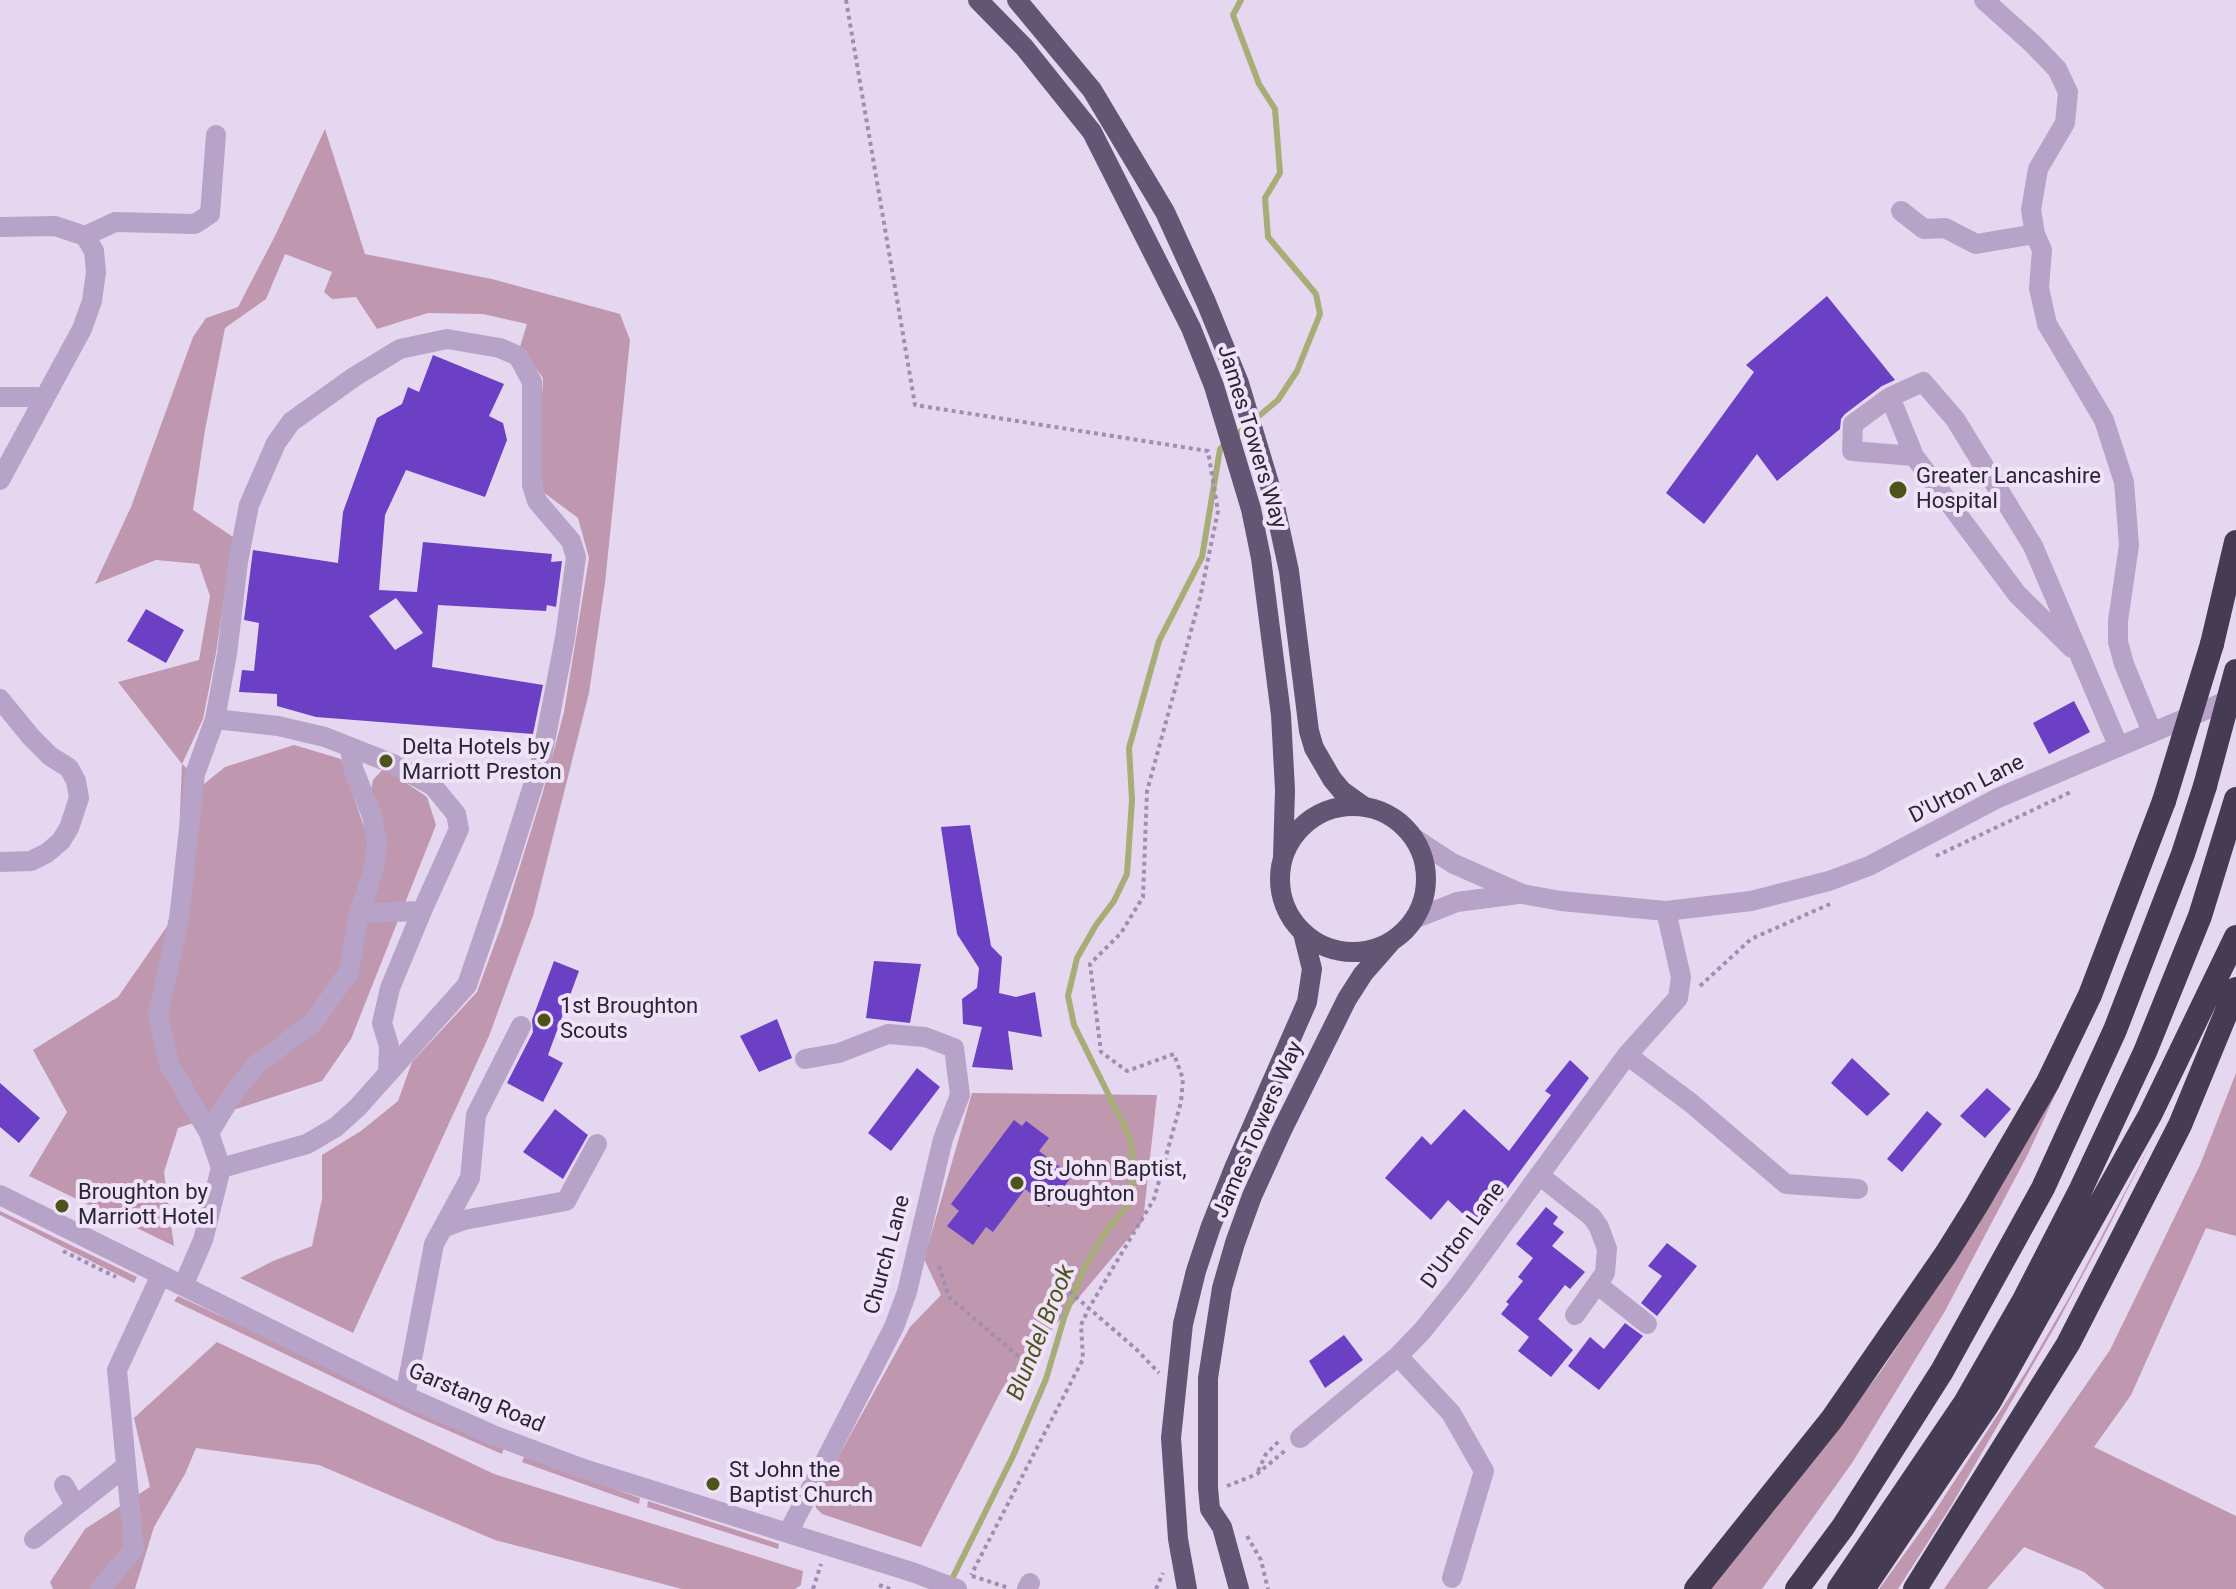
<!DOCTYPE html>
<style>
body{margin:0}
canvas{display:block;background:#e6d7f0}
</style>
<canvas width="2236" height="1589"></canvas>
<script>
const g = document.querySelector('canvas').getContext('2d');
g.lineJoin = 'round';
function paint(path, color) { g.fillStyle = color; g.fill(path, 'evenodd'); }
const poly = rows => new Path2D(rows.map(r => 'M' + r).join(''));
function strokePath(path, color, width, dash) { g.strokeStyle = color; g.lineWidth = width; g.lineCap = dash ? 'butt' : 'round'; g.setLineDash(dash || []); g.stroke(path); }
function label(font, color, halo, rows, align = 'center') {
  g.font = font + ' Roboto,sans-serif'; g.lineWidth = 8; g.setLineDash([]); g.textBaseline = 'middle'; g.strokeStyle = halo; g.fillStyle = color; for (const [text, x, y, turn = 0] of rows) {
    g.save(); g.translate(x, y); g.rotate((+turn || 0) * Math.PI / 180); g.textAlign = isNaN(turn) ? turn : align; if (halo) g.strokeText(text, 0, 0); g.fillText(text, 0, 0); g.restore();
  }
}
const green = poly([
 [325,129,365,254,492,279,620,314,630,340,605,583,589,693,533,916,489,1036,353,1333,240,1278,273,1261,312,1246,322,1199,322,1155,361,1131,398,1101,412,1062,477,992,502,924,543,792,564,712,589,558,578,518,543,492,539,447,543,378,520,347,527,324,483,314,428,313,377,329,356,297,332,299,324,292,332,272,285,254,266,299,225,328,205,430,193,510,233,537,216,653,203,719,182,764,204,784,225,767,294,745,341,759,364,827,373,780,384,768,427,797,436,825,351,1039,322,1081,178,1128,164,1172,174,1246,29,1176,67,1112,33,1050,118,997,168,925,178,862,182,764,118,682,199,660,210,596,199,564,156,560,95,584,131,507,193,337,206,318,238,307,275,236],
 [2065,1073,2028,1154,1945,1311,1852,1463,1762,1589,1709,1589,1775,1510,1881,1371,1978,1225],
 [2236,1073,2236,1236,2206,1228,2131,1395,2094,1447,2236,1516,2236,1589,2105,1589,2084,1572,2024,1547,1987,1589,1944,1589,2110,1350,2200,1165],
 [972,1093,1157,1095,1143,1221,1002,1389,921,1547,822,1514,816,1508,815,1499,910,1327,941,1295,924,1259],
 [2153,1139,2106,1232,2056,1325,1951,1506,1898,1589,1879,1589,1931,1517,2027,1370,2071,1294],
 [0,1211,137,1277,134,1283,0,1215],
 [178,1296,504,1448,502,1454,417,1417,174,1301],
 [217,1342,494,1474,803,1571,801,1585,795,1589,682,1589,495,1540,319,1465,196,1448,185,1474,154,1527,135,1589,53,1589,50,1582,85,1529,150,1487,134,1418],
 [524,1457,640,1498,639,1504,522,1462],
 [648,1501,779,1544,778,1549,647,1507]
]);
const stream = poly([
 [1235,436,1278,400,1297,371,1320,314,1316,294,1268,237,1265,198,1280,173,1275,109,1259,84,1233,15,1241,0],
 [951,1581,1013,1456,1046,1379,1065,1315,1083,1271,1104,1234,1129,1204,1134,1171,1130,1138,1074,1025,1068,996,1077,958,1096,925,1114,901,1127,874,1132,800,1129,748,1159,641,1202,557,1220,449,1226,443]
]);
const building = poly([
 [1827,296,1895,380,1882,386,1845,414,1841,419,1840,429,1777,481,1757,454,1704,524,1666,493,1754,372,1746,365],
 [433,355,504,384,489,416,503,423,507,440,485,497,406,470,385,515,379,590,417,592,423,542,552,554,551,562,562,561,556,607,547,605,546,611,438,605,432,667,543,685,533,734,316,717,277,706,277,694,239,692,242,670,254,671,259,623,244,620,253,550,338,563,343,512,377,418,402,404,408,387,419,392],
 [396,598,423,633,395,650,369,616],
 [146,609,184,630,166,663,127,641],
 [2074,701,2090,732,2049,754,2033,723],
 [970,825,991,946,1002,957,999,993,1016,997,1035,992,1042,1037,1008,1031,1013,1070,972,1067,982,1027,963,1024,962,999,977,988,979,968,957,934,941,827],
 [554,961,579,971,548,1055,563,1063,543,1102,507,1083,533,1032,532,1020],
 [874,961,921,964,910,1023,866,1018],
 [777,1019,792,1058,759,1072,740,1036],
 [1852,1058,1890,1094,1867,1116,1831,1083],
 [1570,1060,1589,1078,1501,1197,1503,1200,1475,1225,1448,1200,1431,1220,1385,1178,1422,1136,1431,1145,1464,1109,1509,1151,1551,1095,1545,1091],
 [917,1068,940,1087,891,1151,868,1133],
 [0,1083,40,1118,19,1143,0,1127],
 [1987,1088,2011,1109,1985,1138,1960,1116],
 [555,1109,588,1135,563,1179,523,1152],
 [1927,1111,1942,1124,1902,1172,1887,1159],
 [1014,1120,1022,1126,1026,1121,1049,1138,1039,1151,1072,1176,1049,1207,1025,1189,993,1232,986,1227,973,1245,947,1226,959,1211,951,1204],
 [1546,1207,1558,1217,1553,1224,1564,1232,1552,1246,1585,1272,1570,1289,1565,1285,1538,1319,1573,1350,1551,1377,1518,1351,1529,1337,1501,1314,1509,1304,1506,1302,1523,1281,1518,1277,1533,1258,1516,1244],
 [1667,1243,1697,1266,1657,1316,1641,1303,1662,1276,1648,1266],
 [1625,1323,1643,1336,1599,1390,1568,1366,1590,1337,1604,1349],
 [1344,1335,1363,1360,1325,1388,1309,1361]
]);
const path = poly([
 [846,0,915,405,1208,451,1218,511,1200,598,1147,791,1143,897,1121,933,1090,964,1101,1052,1127,1071,1174,1054,1183,1079,1181,1102,1154,1199,1089,1308,1081,1325,1083,1359,971,1575],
 [1936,856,2073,791],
 [1700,986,1751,939,1830,904],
 [63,1251,116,1277],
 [939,1266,949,1297,1030,1366,1048,1326,1069,1291,1136,1349,1159,1373],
 [1258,1471,1266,1454,1280,1440],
 [1227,1486,1257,1474,1287,1449],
 [1247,1536,1261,1560,1268,1589],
 [972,1576,1009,1588],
 [879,1585,890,1589],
 [813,1589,821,1564],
 [1156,1589,1163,1573]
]);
const minor = poly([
 [1984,0,2033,44,2057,69,2068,92,2065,123,2038,169,2031,210,2035,234,2042,250,2039,288,2047,324,2104,420,2124,482,2129,545,2118,621,2118,642,2124,664,2152,732],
 [1901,211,1924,229,1945,228,1976,244,2035,234],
 [0,227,55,226,85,236,94,251,96,272,92,301,82,329,0,480],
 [85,236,115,222,195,224,210,214,216,135],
 [0,397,45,397],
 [1890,397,1914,456,2017,594,2072,648],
 [1914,456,1852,451,1853,424,1890,397,1923,382,1955,419,2033,546,2118,745],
 [0,699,31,737,50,756,69,768,76,781,79,798,69,828,61,841,47,853,31,861,0,862],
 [215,719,278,726,325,737,393,764,433,786,456,814,459,829,422,911],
 [1414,838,1452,863,1522,894,1561,901,1666,911,1751,901,1829,881,1869,866,1998,798,2236,697],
 [359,913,422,911,390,988,382,1023,389,1046,388,1072],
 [1414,919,1457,902,1518,894],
 [1627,1055,1691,1103,1786,1184,1858,1189],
 [209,1133,234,1092,257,1064,314,1022,349,971,359,913,373,872,377,842,372,816,353,768,350,748],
 [1539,1175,1592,1217,1599,1227,1607,1249,1605,1273,1575,1315],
 [0,1195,405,1396,493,1435,584,1469,915,1573,957,1589],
 [443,1228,464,1220,566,1201,597,1144],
 [1598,1285,1647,1324],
 [183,1286,203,1240,221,1168,209,1133,169,1064,158,1015,179,919,195,774,215,719,227,654,238,562,249,505,276,443,291,422,354,377,400,349,447,339,500,348,518,356,532,382,532,485,537,501,571,541,576,557,565,638,542,757,508,865,467,985,358,1107,336,1127,307,1144,221,1168],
 [1398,1356,1451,1413,1484,1471,1452,1578],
 [405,1396,434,1244,470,1178,476,1115,521,1026],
 [1300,1438,1398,1356,1423,1330,1459,1285,1627,1055,1678,998,1681,977,1666,911],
 [64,1485,75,1505],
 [788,1533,894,1327,907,1292,943,1139,960,1095,954,1048,925,1037,888,1034,839,1053,805,1059],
 [34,1539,126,1466],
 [100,1589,134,1549,117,1370,161,1275],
 [1027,1589,1030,1583]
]);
const major = poly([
 [978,0,1024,47,1092,132,1191,328,1214,386,1251,509,1261,558,1281,715,1285,790,1283,858],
 [1017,0,1092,90,1165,212,1206,302,1239,383,1272,493,1289,571,1309,731,1314,748,1332,779,1342,791,1363,806],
 '1280 879a73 73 0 1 1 146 0a73 73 0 1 1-146 0Z',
 [1187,1589,1178,1539,1171,1438,1183,1324,1196,1271,1211,1226,1235,1166,1307,1002,1312,969,1303,933],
 [1239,1589,1222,1527,1210,1509,1208,1488,1208,1378,1222,1288,1235,1243,1252,1196,1282,1130,1347,999,1363,974,1391,942]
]);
const highway = poly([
 [2212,644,2236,542],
 [1696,1589,1832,1419,1946,1254,1976,1206,2048,1082,2090,995,2164,801],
 [1797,1589,1843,1527,1942,1371,2043,1188,2115,1030,2183,854,2205,786],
 [1839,1589,1965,1403,2024,1300,2080,1191,2145,1052,2200,916,2236,799],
 [1863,1589,1990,1401,2150,1115,2236,937],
 [1915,1589,2068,1344,2180,1125,2236,989]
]);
const highwayBridge = poly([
 [2205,786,2236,671],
 [2164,801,2212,644]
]);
const markers = [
 [1898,490,10,"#4c541b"],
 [386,761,8,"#4c541b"],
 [544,1020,8,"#4c541b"],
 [1017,1183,8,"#4c541b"],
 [62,1206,8,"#4c541b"],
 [713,1484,8,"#4c541b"]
];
const streetNames = [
 ["James Towers Way",1251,437,73],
 ["D'Urton Lane",1967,790,-27],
 ["James Towers Way",1259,1130,-66],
 ["D'Urton Lane",1464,1236,-54],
 ["Church Lane",888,1255,-75],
 ["Garstang Road",476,1399,23]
];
const poiNames = [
 ["Greater Lancashire",1916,477],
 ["Hospital",1916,502],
 ["Delta Hotels by",402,748],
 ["Marriott Preston",402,773],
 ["1st Broughton",560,1007],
 ["Scouts",560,1032],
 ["St John Baptist,",1033,1170],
 ["Broughton",1033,1195],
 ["Broughton by",78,1193],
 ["Marriott Hotel",78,1218],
 ["St John the",729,1471],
 ["Baptist Church",729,1496]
];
const waterNames = [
 ["Blundel Brook",1042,1333,-68]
];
paint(green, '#bf97ae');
strokePath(stream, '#a6ad76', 6);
paint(building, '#6b40c5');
strokePath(path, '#a18db4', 4, [4, 4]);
strokePath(minor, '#b7a3c8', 20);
strokePath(major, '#635675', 20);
strokePath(highway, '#453c54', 24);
strokePath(highwayBridge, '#453c54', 24);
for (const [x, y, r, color] of markers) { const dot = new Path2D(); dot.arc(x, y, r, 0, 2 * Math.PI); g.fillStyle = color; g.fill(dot); strokePath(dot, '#f0e2f8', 3); }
label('22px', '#2a2533', '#f0e2f8', streetNames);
label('22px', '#2a2533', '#f0e2f8', poiNames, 'left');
label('italic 24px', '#4c541b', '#f0e2f8', waterNames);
</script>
